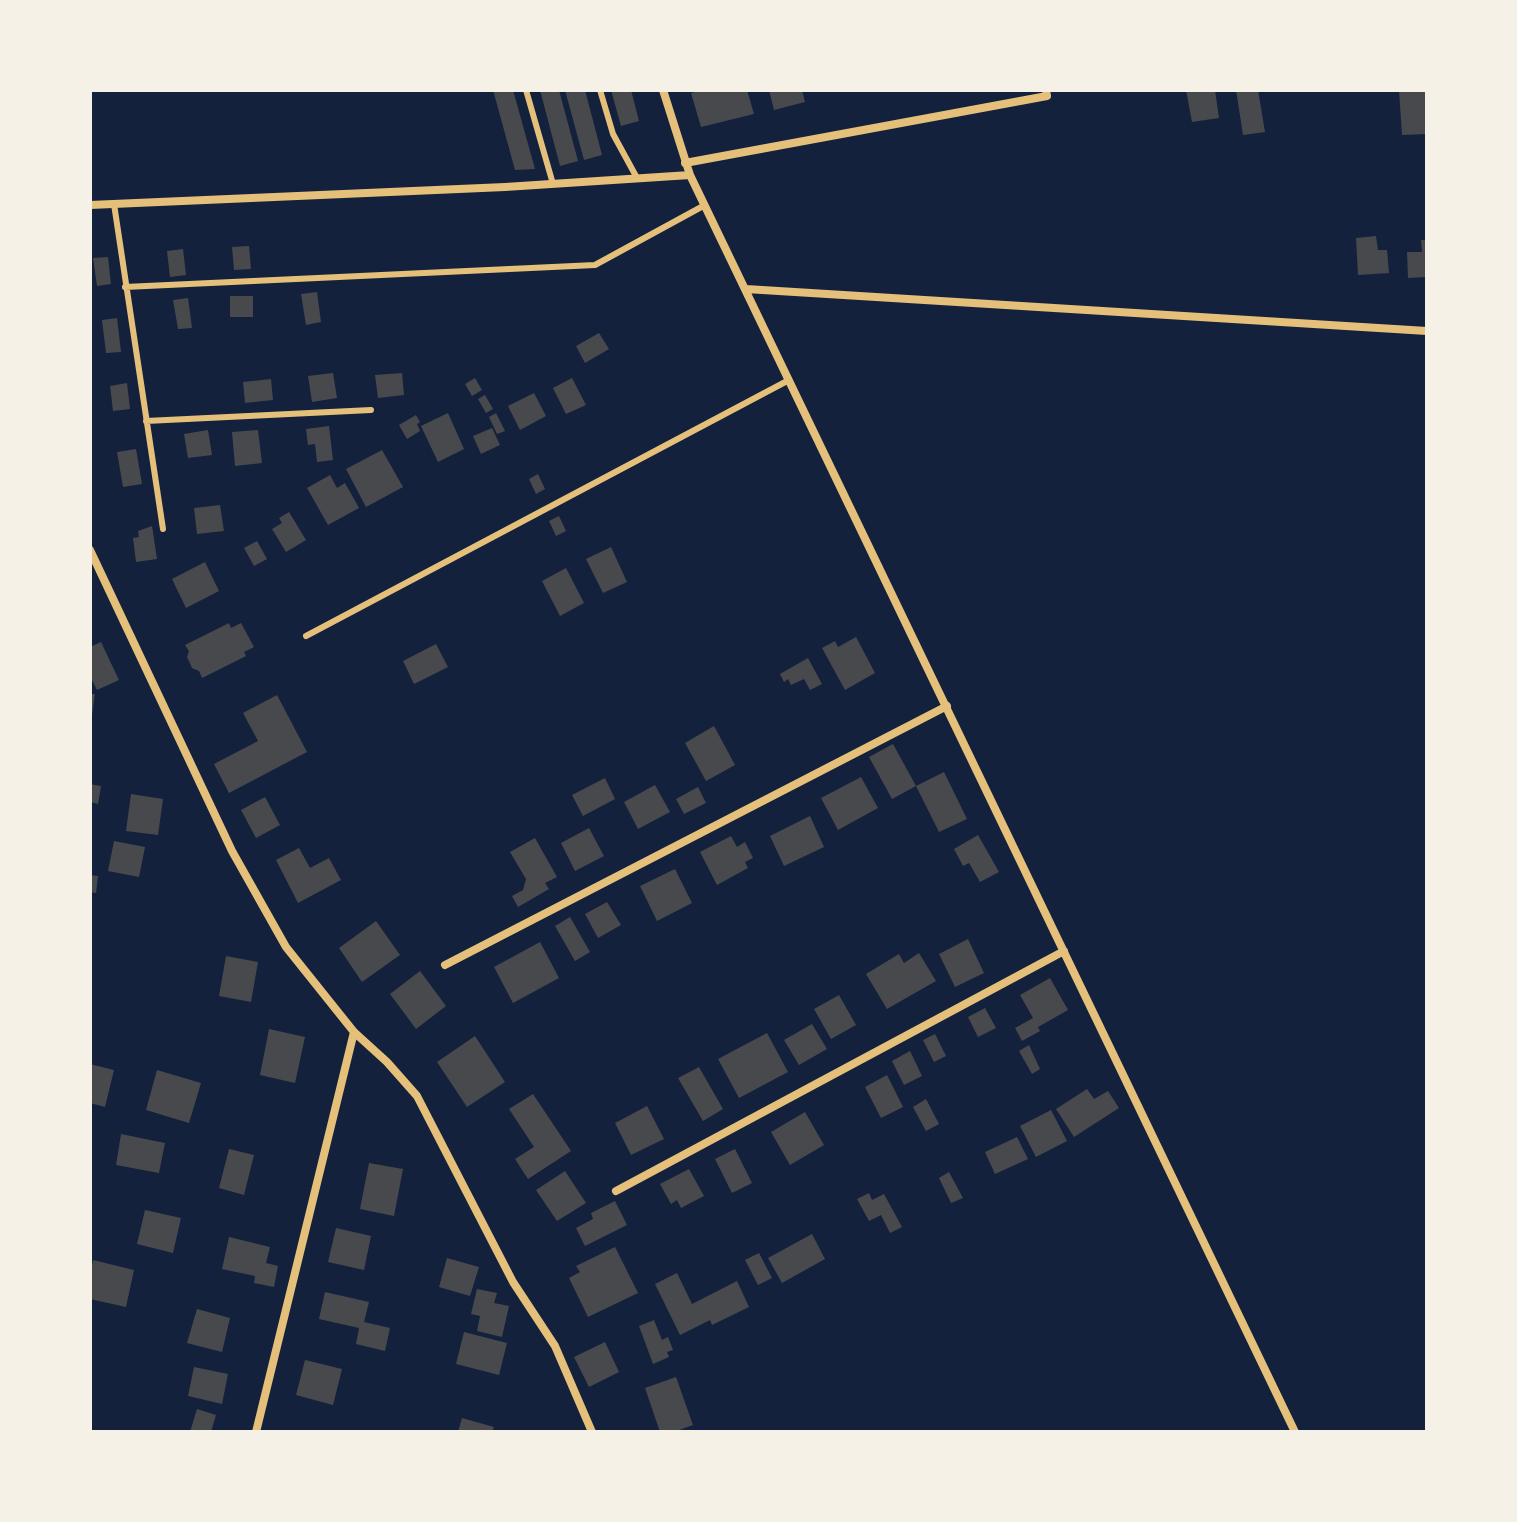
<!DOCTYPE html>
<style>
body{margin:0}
#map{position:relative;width:1517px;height:1522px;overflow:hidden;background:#14213d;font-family:"Sofia Sans Condensed",sans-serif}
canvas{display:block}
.frame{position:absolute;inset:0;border:92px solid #f6f1e7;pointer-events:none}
</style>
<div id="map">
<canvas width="1517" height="1522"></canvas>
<div class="frame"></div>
</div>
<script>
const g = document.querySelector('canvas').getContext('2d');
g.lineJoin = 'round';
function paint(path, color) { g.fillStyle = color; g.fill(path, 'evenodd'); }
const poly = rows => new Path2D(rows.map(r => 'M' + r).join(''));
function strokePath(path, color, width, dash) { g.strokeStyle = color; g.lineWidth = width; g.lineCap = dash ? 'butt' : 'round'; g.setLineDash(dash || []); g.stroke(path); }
const building = poly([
 [493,90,513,90,535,169,515,170],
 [540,90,559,90,578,161,560,166],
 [565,90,585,90,602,155,584,160],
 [611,90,631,90,639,121,621,126],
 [704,90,747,90,754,114,701,127,691,93],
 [769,90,802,90,805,102,774,110],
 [1186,90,1215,90,1219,118,1192,122],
 [1236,90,1258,90,1265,132,1243,135],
 [1399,90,1427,90,1427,134,1402,135],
 [1376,236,1378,250,1387,250,1389,273,1358,275,1356,238],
 [1421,240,1427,240,1427,277,1408,278,1407,252,1422,252],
 [249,246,251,269,234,270,232,247],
 [183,249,186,275,170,277,167,251],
 [108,257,111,284,97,286,93,258],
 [317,292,321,322,306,325,301,294],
 [230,296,253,296,253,317,230,317],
 [188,298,192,328,178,329,173,300],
 [117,318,121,352,106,353,102,320],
 [599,333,609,349,585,363,576,346],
 [333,373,337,398,312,402,308,376],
 [402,373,404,395,378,398,375,375],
 [475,378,482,390,472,396,465,384],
 [572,378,586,405,566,414,553,388],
 [271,379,273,400,245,403,243,382],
 [127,383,130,409,113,411,110,386],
 [534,393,546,416,520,430,508,406],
 [485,395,493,409,486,413,478,399],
 [448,413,464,449,438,462,421,426],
 [496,413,505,431,497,434,489,417],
 [416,415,420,422,417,424,420,431,407,439,399,425],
 [329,426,333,460,317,462,315,444,308,445,306,429],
 [492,428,500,445,481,454,473,436],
 [208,430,212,455,188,458,184,434],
 [258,430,262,463,235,466,232,432],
 [136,449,142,484,123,487,117,452],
 [382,450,403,487,366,507,346,469],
 [538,474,545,489,536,494,529,479],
 [330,475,337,488,345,483,359,508,328,525,307,488],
 [220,505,224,531,197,534,194,508],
 [289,512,306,540,286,552,272,529,282,523,279,518],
 [559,516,566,531,556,536,549,521],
 [152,526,157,559,136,562,133,538,139,537,138,531],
 [257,541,267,559,254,566,244,548],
 [611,547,627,582,603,593,586,559],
 [205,562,219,591,186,608,172,579],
 [566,568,584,603,560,616,542,581],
 [229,623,231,628,241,623,254,647,244,652,246,656,202,678,199,671,192,668,187,657,189,651,185,645],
 [856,637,875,673,845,690,822,648,835,641,838,647],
 [101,642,119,680,97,690,90,676,90,647],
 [436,644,448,667,414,684,403,661],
 [808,658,822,684,810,690,804,679,791,685,788,679,784,682,780,674],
 [90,694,95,694,92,715,90,715],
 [277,695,307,752,229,793,214,764,258,741,243,713],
 [714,726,735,765,706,781,685,743],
 [893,744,916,786,892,799,869,757],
 [944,772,967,819,939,832,916,786],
 [861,777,878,808,838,830,821,798],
 [605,778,615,799,583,816,572,795],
 [90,784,101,786,98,804,90,802],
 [655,785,670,812,638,829,624,802],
 [698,787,706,803,684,814,676,799],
 [131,794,163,799,158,835,126,831],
 [265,797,280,825,256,838,241,810],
 [810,816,824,847,784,866,770,836],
 [589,828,604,856,575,871,561,843],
 [978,835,999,872,980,882,969,863,963,866,954,849],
 [731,836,737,847,745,842,753,858,745,862,748,868,717,885,700,852],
 [535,838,557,877,545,883,549,889,518,907,512,896,523,890,526,879,510,852],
 [114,841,145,847,139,877,108,871],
 [299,848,310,868,329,858,341,880,298,903,276,860],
 [675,869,692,903,657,921,640,886],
 [90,875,98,876,96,893,90,892],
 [607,902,621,925,598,938,585,914],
 [570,917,590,952,575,961,555,926],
 [376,921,400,955,362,982,339,948],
 [968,939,984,973,955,987,939,954],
 [540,942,559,978,513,1003,494,967],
 [919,953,936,981,887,1009,866,974,899,954,904,963],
 [226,956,258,962,251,1002,219,996],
 [420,971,446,1006,416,1029,390,994],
 [1050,978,1068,1010,1038,1027,1040,1031,1022,1041,1015,1028,1033,1018,1020,995],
 [839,995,856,1025,831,1039,814,1009],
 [985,1008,996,1028,978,1037,968,1017],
 [812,1024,827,1049,799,1065,784,1040],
 [269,1029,305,1037,295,1083,260,1075],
 [767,1033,788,1072,739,1098,718,1059],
 [935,1034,946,1056,934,1062,923,1040],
 [475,1036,505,1082,467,1107,437,1062],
 [1029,1045,1040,1069,1032,1074,1019,1051],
 [910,1051,922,1076,904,1085,892,1061],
 [90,1064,114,1070,105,1107,90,1103],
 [699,1067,723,1109,703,1121,678,1078],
 [157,1070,201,1083,189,1123,146,1110],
 [887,1075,903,1107,881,1118,865,1087],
 [1087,1089,1094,1099,1108,1091,1119,1108,1074,1137,1056,1109],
 [533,1094,571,1151,528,1179,515,1159,534,1147,509,1109],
 [926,1099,939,1124,926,1131,913,1107],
 [647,1106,664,1139,631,1155,615,1123],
 [1051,1110,1067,1141,1036,1157,1020,1126],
 [805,1112,824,1145,790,1165,771,1132],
 [121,1134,165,1143,159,1173,116,1165],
 [1017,1137,1028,1159,995,1174,985,1152],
 [229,1149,254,1155,244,1195,219,1188],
 [735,1149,752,1183,732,1193,715,1159],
 [369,1163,403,1169,394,1216,360,1209],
 [689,1169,704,1196,681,1208,677,1200,671,1204,660,1184],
 [565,1171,586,1203,557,1221,536,1190],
 [949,1172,963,1198,951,1203,939,1178],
 [869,1193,872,1200,884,1194,902,1227,890,1233,881,1215,869,1221,857,1199],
 [615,1201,627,1225,585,1246,576,1228,593,1219,591,1213],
 [145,1210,181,1218,173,1253,137,1244],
 [336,1228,371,1236,364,1270,328,1262],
 [812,1234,825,1259,782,1283,768,1258],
 [229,1237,270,1247,266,1263,278,1266,274,1287,254,1283,255,1276,222,1269],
 [615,1247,638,1293,588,1317,569,1278,580,1272,576,1266],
 [759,1253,772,1278,758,1285,745,1260],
 [447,1258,479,1267,470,1296,439,1287],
 [93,1260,134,1270,126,1307,90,1299,90,1276],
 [677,1273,692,1304,737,1281,749,1307,712,1325,710,1320,680,1335,655,1284],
 [477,1289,497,1293,494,1303,509,1306,502,1337,477,1331,480,1316,471,1314],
 [325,1292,369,1302,364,1322,390,1328,385,1351,356,1344,359,1328,319,1319],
 [197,1309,230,1318,222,1352,187,1343],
 [654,1320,662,1340,668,1337,673,1350,667,1352,669,1357,653,1364,639,1326],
 [464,1332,507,1343,499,1375,456,1364],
 [605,1342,619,1372,589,1387,574,1357],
 [305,1360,342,1369,333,1405,296,1395],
 [194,1367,228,1374,222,1404,188,1396],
 [676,1377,693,1425,674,1432,660,1432,645,1388],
 [197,1409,216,1415,211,1432,190,1432],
 [462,1418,494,1427,492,1432,458,1432]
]);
const service = poly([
 [526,90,553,184],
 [600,90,613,134,637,178],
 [114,204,163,529],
 [125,287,595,265,705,205],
 [146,421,371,410],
 [306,636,789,380]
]);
const minor = poly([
 [663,90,690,175,1295,1432],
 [685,163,1047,96,1046,90],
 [90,205,505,187,690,175],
 [746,289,1427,331],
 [90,550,232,851,286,947,354,1032,387,1062,417,1096,513,1282,555,1346,592,1432],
 [445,965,947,706],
 [616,1191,1064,951],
 [256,1432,354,1032]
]);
paint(building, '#48494c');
strokePath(service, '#e5c07b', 6);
strokePath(minor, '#e5c07b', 8);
</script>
